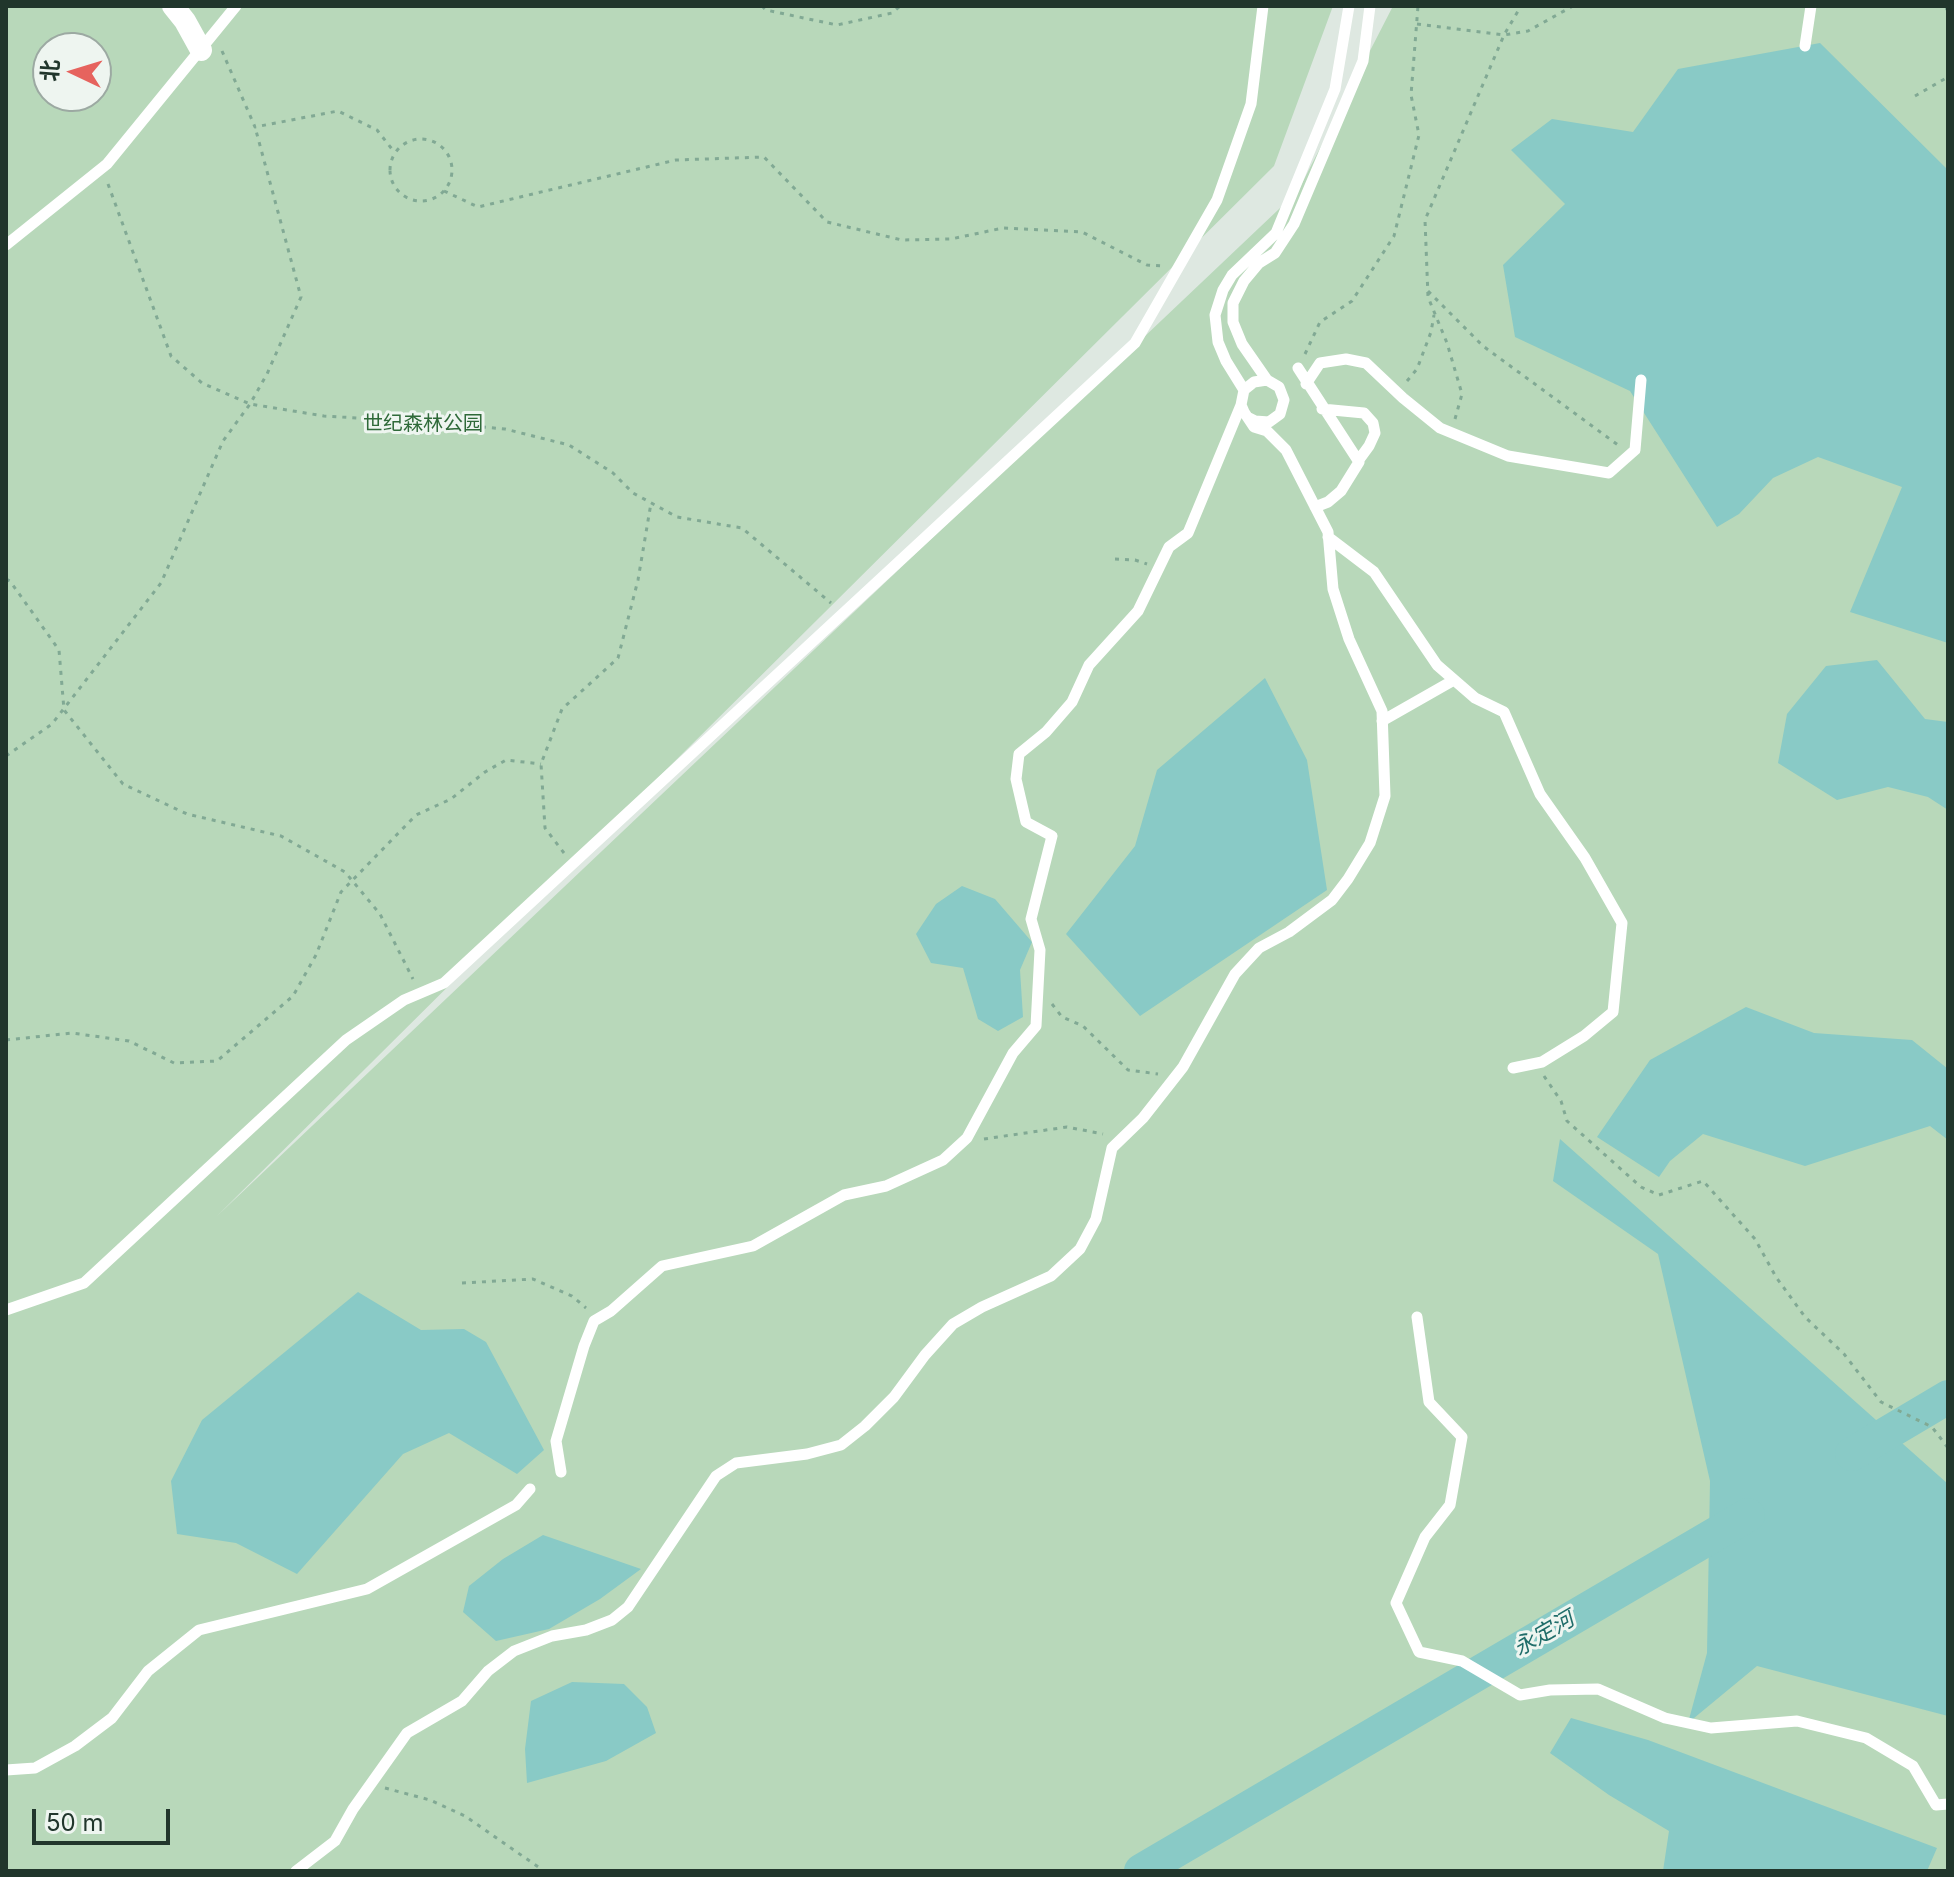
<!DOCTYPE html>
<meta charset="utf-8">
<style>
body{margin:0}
#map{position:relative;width:1954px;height:1877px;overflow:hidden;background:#dee8e1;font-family:Inter,"Noto Sans SC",sans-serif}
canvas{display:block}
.frame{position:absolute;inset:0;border:8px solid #21362c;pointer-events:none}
.north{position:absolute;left:32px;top:32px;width:80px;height:80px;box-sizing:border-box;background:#eef5f0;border:2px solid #9ca9a2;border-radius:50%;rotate:274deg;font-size:22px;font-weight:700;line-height:32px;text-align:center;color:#21362c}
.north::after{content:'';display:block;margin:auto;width:28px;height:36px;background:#e6635e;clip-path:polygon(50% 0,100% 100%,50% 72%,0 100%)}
.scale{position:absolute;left:32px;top:1809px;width:138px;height:36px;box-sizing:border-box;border:4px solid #21362c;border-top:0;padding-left:10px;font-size:24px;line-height:28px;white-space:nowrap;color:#21362c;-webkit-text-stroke:6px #eef5f0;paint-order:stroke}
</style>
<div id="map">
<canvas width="1954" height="1877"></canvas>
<div class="frame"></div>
<div class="north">北</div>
<div class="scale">50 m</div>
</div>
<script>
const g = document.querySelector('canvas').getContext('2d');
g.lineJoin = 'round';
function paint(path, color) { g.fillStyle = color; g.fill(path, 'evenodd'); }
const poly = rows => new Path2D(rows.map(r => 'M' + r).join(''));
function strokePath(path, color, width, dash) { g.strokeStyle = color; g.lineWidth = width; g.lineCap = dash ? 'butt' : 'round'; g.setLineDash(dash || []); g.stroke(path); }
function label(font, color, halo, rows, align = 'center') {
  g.font = font + ' Inter,"Noto Sans SC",sans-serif'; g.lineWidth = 6; g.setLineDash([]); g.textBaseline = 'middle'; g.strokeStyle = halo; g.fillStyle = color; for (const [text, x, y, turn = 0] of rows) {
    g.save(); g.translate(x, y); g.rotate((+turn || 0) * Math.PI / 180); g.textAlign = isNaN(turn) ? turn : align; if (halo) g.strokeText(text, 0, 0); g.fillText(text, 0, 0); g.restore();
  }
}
const green = poly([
 [6,6,1333,6,1274,166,216,1217,1298,191,1393,6,1948,6,1948,1871,6,1871],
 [48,48,96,48,96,96,48,96]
]);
const water = poly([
 [1820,43,1948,170,1948,643,1850,612,1902,487,1818,457,1773,478,1739,514,1717,527,1630,391,1515,337,1503,265,1565,204,1511,150,1552,119,1633,132,1678,69],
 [1877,660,1925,719,1948,722,1948,810,1928,797,1888,787,1837,800,1778,763,1787,714,1826,666],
 [1265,678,1307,760,1327,890,1140,1016,1066,934,1135,846,1157,770],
 [962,886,995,899,1032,942,1020,970,1023,1017,998,1031,978,1019,963,968,931,963,916,934,936,904],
 [1746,1007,1814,1033,1912,1040,1948,1069,1948,1140,1930,1126,1805,1166,1703,1134,1670,1161,1659,1177,1597,1137,1650,1060],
 [1560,1139,1948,1484,1948,1716,1757,1666,1688,1723,1707,1653,1710,1481,1658,1254,1553,1181],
 [358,1292,421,1330,464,1329,486,1342,544,1450,517,1474,449,1433,403,1454,297,1574,236,1543,177,1534,171,1481,202,1420],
 [543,1535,641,1569,600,1599,549,1629,496,1641,463,1612,469,1586,503,1559],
 [572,1682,624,1684,647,1707,656,1733,606,1761,527,1783,525,1749,531,1701],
 [1571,1718,1648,1740,1937,1848,1927,1871,1663,1871,1669,1831,1609,1795,1550,1753]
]);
const river = poly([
 [1852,1454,1948,1397],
 [1141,1871,1748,1515]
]);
const path = poly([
 [762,6,766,10,837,25,892,13,900,6],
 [1946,6,1948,16],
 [1417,24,1504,35,1528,31,1573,6],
 [222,51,255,127,338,111,377,130,395,153],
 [1915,96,1948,77],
 '390 170a31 31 0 1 1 62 0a31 31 0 1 1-62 0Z',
 [108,184,171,356,202,383,250,404,324,416,438,423,505,429,569,445,613,473,633,493,677,517,742,528,831,603],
 [444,191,478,207,676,160,764,157,827,222,902,240,951,239,1003,228,1082,232,1147,265,1163,266],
 [1428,291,1483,346,1618,445],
 [1305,354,1320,322,1352,301,1394,236,1419,135,1411,95,1418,6],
 [1407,381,1417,369,1431,332,1434,315],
 [1455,419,1462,394,1447,343,1428,297,1425,220,1504,35,1521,6],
 [1115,559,1135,560,1147,564],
 [6,579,10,581,59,650,64,710,123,784,187,814,281,836,345,872,380,914,413,979],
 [6,756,52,724,161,583,223,441,250,404,267,374,301,297,255,127],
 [564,853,545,828,541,764,562,709,618,658,638,580,651,503],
 [1052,1004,1062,1017,1083,1026,1128,1070,1158,1074],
 [6,1040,72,1033,129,1041,174,1063,217,1061,293,996,316,955,341,892,416,815,451,799,485,772,506,760,541,764],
 [1544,1076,1561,1101,1567,1121,1641,1187,1659,1195,1703,1181,1755,1239,1776,1277,1805,1317,1844,1354,1881,1402,1932,1427,1948,1448],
 [984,1139,1067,1127,1103,1134],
 [462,1283,533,1279,572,1296,586,1308],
 [385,1788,430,1800,465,1816,544,1871]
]);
const service = poly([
 [1805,46,1811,6],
 [6,245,107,164,236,6],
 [1298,368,1359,462,1341,491,1328,502,1315,507],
 [1267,380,1242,344,1233,322,1233,303,1244,281,1259,263,1275,253,1294,224,1363,61,1370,6],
 [1306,384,1320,363,1346,359,1366,363,1403,398,1440,428,1508,456,1609,473,1635,450,1641,380],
 [1244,390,1226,361,1218,342,1215,315,1223,290,1232,275,1276,233,1335,89,1349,6],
 [1322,409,1364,413,1373,423,1375,433,1369,446,1358,461],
 [1328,537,1374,572,1437,665,1475,698,1504,712,1540,794,1585,858,1622,923,1613,1012,1584,1036,1542,1062,1513,1068],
 [1382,721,1454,680],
 [6,1310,84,1283,346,1040,404,1000,444,983,1135,343,1217,200,1251,104,1263,6],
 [1417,1317,1429,1402,1462,1437,1450,1505,1425,1537,1396,1603,1419,1652,1462,1661,1520,1695,1550,1690,1598,1689,1665,1718,1711,1728,1797,1721,1866,1738,1913,1766,1936,1805,1948,1804],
 [561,1472,556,1441,584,1346,594,1321,611,1311,662,1266,753,1246,844,1195,886,1186,943,1160,967,1138,1013,1053,1036,1026,1040,950,1031,919,1052,836,1026,822,1016,779,1019,754,1046,732,1072,702,1089,665,1138,611,1169,547,1188,533,1241,405],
 [6,1770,35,1768,75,1746,112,1718,148,1671,199,1630,367,1589,516,1505,530,1489],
 [296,1871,335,1841,353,1809,407,1733,462,1701,488,1671,514,1651,552,1636,586,1630,612,1620,628,1607,716,1476,736,1463,807,1454,841,1445,865,1426,894,1397,925,1355,953,1324,982,1307,1051,1276,1080,1249,1096,1219,1112,1148,1143,1118,1183,1067,1235,974,1259,948,1289,932,1332,900,1348,879,1370,843,1385,796,1382,711,1349,639,1333,589,1328,532,1286,450,1267,431,1254,427,1244,412,1241,405,1244,390,1254,382,1267,380,1279,387,1284,400,1280,414,1269,422,1255,421,1249,418]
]);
const minor = poly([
 [173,6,185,21,201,50]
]);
const parkNames = [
 ["世纪森林公园",423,424]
];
const waterNames = [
 ["永定河",1544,1634,-30]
];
paint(green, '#b8d8ba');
paint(water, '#89cac6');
strokePath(river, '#89cac6', 34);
strokePath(path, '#81a994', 3, [4, 6]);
strokePath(service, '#fff', 11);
strokePath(minor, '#fff', 22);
label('20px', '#2f6a39', '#eef5f0', parkNames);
label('italic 22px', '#206d6a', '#eef5f0', waterNames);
</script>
